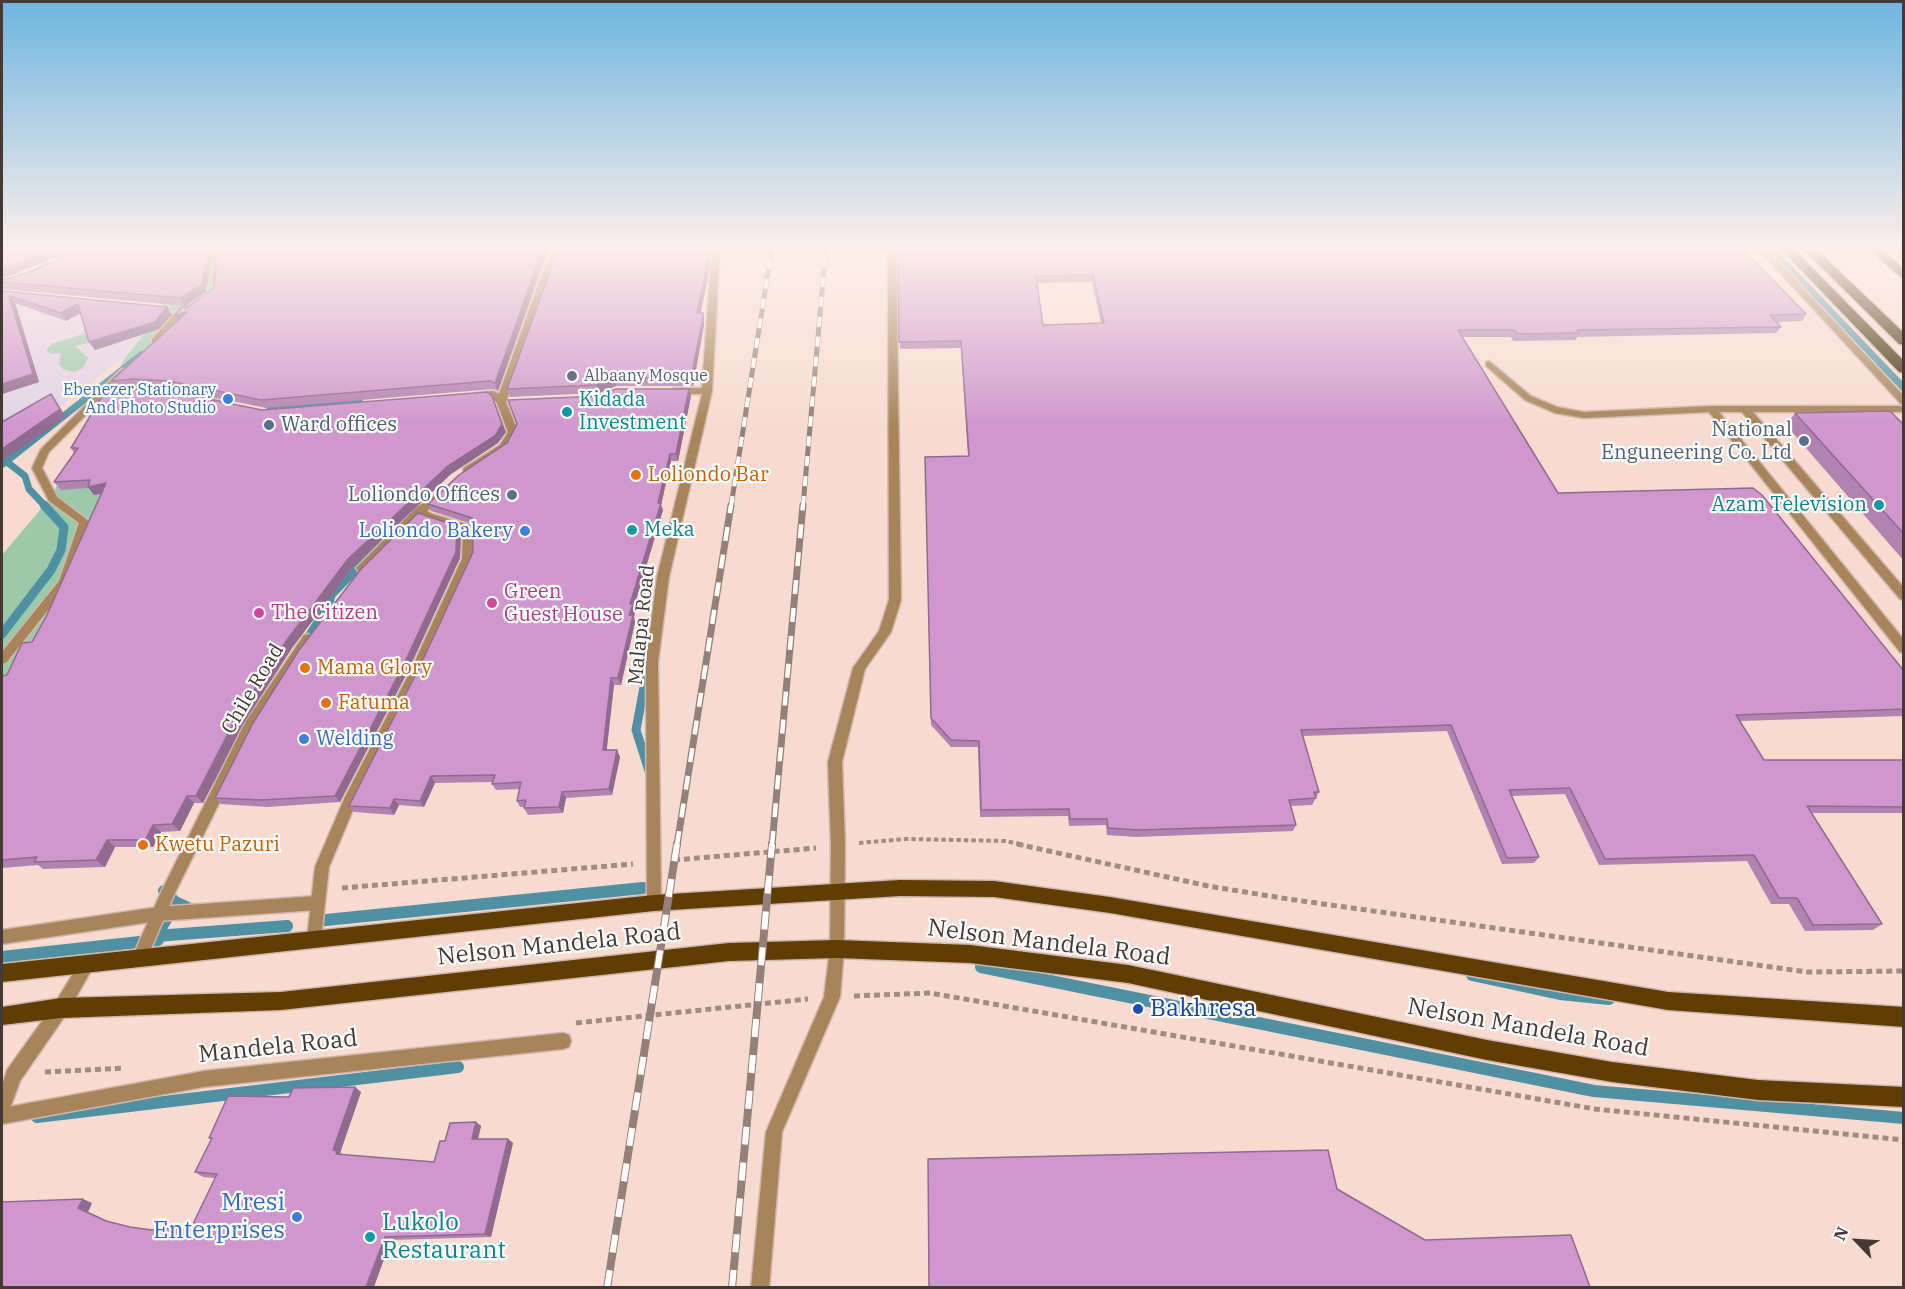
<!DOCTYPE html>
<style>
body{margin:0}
#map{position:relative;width:1905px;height:1289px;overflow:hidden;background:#f8dbd0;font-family:"IBM Plex Serif",serif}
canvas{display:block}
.frame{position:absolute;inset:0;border:3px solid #443934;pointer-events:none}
.north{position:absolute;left:1827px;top:1211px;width:60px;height:60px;-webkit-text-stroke:4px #fff;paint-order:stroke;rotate:295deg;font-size:16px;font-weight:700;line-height:24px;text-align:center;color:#443934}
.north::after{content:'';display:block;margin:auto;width:21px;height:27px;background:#443934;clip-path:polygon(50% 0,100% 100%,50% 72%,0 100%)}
</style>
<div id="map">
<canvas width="1905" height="1289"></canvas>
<div class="frame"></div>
<div class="north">N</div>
</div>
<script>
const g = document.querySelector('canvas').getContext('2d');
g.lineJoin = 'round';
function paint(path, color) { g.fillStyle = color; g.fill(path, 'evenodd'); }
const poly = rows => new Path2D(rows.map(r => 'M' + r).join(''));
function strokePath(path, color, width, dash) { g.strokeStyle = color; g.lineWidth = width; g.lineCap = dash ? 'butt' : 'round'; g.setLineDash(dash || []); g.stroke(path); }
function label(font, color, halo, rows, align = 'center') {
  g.font = font + ' "IBM Plex Serif",serif'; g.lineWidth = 4.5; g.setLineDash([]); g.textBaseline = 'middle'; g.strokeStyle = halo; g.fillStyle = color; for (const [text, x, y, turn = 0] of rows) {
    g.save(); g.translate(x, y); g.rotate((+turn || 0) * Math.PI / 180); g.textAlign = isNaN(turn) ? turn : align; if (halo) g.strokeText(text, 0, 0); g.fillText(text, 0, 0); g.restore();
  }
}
const education = poly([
 [2,287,69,300,182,320,112,366,2,453]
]);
const green = poly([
 [191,247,335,247,249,354,219,400,204,437,2,691,2,555,51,497,125,358,160,315,164,300],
 [99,320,101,340,75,346,88,358,83,368,74,372,63,369,59,364,61,353,51,354,46,350,52,344,86,333,83,330]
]);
const streamFar2 = poly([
 [1769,247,1904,388],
 [270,408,360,403],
 [7,462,25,476,29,489,45,506],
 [3,464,141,355]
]);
const streamFar1 = poly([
 [2,634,51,570,61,550,64,527,44,505],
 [304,644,328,607,331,595,380,544],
 [647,671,636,730,650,774],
 [218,780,239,730,257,705]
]);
const stream = poly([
 [164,891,175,902,192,910],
 [316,921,643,888],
 [156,936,170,913],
 [2,957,158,940,156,936,287,926],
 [981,967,1594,1091,1904,1118],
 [1472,975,1560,994,1609,999],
 [37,1117,458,1067]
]);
const pathFar1 = poly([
 [859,843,906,839,1005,841,1024,845]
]);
const path = poly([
 [1017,844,1208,886,1288,899,1807,972,1904,971],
 [674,860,816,848],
 [342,888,633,864],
 [854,996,930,993,1595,1109,1904,1140],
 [576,1023,808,999],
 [45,1072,124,1068]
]);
const lane = poly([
 [888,247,896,247,901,600,891,632,865,669,842,762,845,845,844,949,840,997,782,1132,769,1288,751,1288,766,1132,824,997,830,949,831,845,828,762,853,668,879,631,889,600,888,247],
 [1756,247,1765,247,1904,396,1904,405,1901,404,1756,247],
 [1489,361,1531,396,1557,407,1584,412,1712,406,1904,406,1904,412,1753,412,1904,588,1904,600,1900,599,1742,412,1719,412,1904,640,1904,653,1900,652,1709,412,1584,418,1555,413,1525,400,1486,366,1486,362,1489,361],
 [317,896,322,898,324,903,322,908,317,910,158,921,2,944,2,930,158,907,317,896],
 [563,1033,569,1035,571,1041,569,1047,563,1049,204,1087,2,1124,2,1108,204,1071,563,1033]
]);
const street = poly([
 [216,247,224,247,219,281,215,284,211,281,216,247],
 [554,247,562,247,550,274,506,402,518,432,508,449,472,472,464,472,463,470,464,468,500,445,508,432,497,403,491,397,476,399,471,396,476,393,493,391,499,394,542,274,554,247],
 [712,247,720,247,712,391,669,577,658,662,661,903,659,908,654,910,649,908,647,903,646,662,657,577,702,394,674,394,669,391,674,388,702,388,712,247],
 [183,307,187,310,186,312,158,343,152,343,152,339,180,308,183,307],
 [124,369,129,372,49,452,42,468,57,497,90,522,68,585,6,663,2,664,2,652,59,581,79,523,49,501,32,468,41,449,121,370,124,369],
 [173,391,218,400,223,403,218,406,170,396,168,394,173,391],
 [439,493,444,496,443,498,427,511,432,514,473,526,474,529,474,559,422,672,358,798,329,867,321,939,319,944,314,946,309,944,307,939,315,867,345,797,410,672,462,559,463,531,424,520,421,517,366,571,358,571,356,568,417,507,439,493],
 [308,634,314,638,256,728,173,897,145,963,140,965,135,963,132,958,162,890,246,721,304,635,308,634],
 [87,957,92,959,95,964,92,969,67,1013,20,1081,8,1114,2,1116,2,1086,7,1070,55,1003,82,959,87,957]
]);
const primary = poly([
 [900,880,994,881,1110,897,1668,992,1904,1007,1904,1027,1668,1010,1110,913,994,897,900,896,654,911,2,982,2,964,654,895,900,880],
 [837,940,970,945,1128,965,1487,1040,1612,1062,1758,1080,1904,1087,1904,1107,1758,1100,1612,1082,1487,1060,1128,983,970,963,837,958,729,961,281,1010,61,1018,2,1025,2,1007,61,998,281,992,729,943,837,940]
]);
const highway = poly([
 [1779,247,1792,247,1904,361,1904,373,1899,372,1779,247],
 [1801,247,1814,247,1904,333,1904,345,1899,344,1801,247],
 [1866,247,1880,247,1904,269,1904,280,1866,247],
 [1894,247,1904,247,1904,254,1900,253,1894,247]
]);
const railFar2 = poly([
 [731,506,772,247],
 [803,506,826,247]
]);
const railFar1 = poly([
 [677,845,731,505],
 [772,845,803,505]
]);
const rail = poly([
 [607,1288,677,844],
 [732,1288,772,844]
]);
const wall = poly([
 [84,247,214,247,206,292,185,306,2,289,2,280,27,273],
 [221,247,551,247,540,273,498,391,493,389,266,408,174,389,139,387,117,389,111,381,178,320,188,307,213,289],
 [898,247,1806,314,1802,321,1776,322,1781,327,1776,333,1577,337,1576,340,1513,341,1511,337,1462,337,1558,493,1904,671,1904,716,1740,721,1764,760,1904,760,1904,813,1811,813,1882,924,1873,930,1805,931,1789,904,1771,904,1747,861,1599,865,1565,794,1512,796,1539,857,1534,863,1502,864,1447,731,1303,736,1319,792,1312,805,1291,806,1296,825,1293,831,1136,837,1107,835,1106,825,1069,826,1068,816,980,817,978,747,951,747,931,725,925,457,968,456,961,348,900,349],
 [1092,282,1101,323,1043,325,1037,283],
 [708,277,700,313,703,313,704,325,693,386,616,386,599,393,510,397,507,389],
 [2,291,167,307,172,315,159,329,95,350,80,313,66,321,15,303,39,382,2,394],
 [689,389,691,396,678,461,671,461,661,505,663,510,634,607,635,611,634,617,635,622,621,685,614,685,606,750,617,750,620,757,612,795,566,798,563,813,528,815,524,808,524,807,520,807,517,801,520,789,496,790,492,784,493,782,435,783,424,807,399,805,394,815,354,812,349,806,420,666,473,552,472,524,431,511,428,504,599,396],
 [262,410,506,432,498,443,451,474,353,567,292,648,243,724,203,803,194,803,180,831,161,832,153,847,115,847,105,867,43,869,38,865,2,868,2,676,7,675,32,642,46,617,102,494,94,495,89,488,61,490,54,482,74,453,71,448],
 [1795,413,1904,425,1904,561,1786,425],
 [461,533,460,558,408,671,340,802,267,807,221,804,215,798],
 [361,1092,340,1153,344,1155,434,1162,445,1141,476,1122,481,1126,478,1139,508,1139,513,1143,491,1237,391,1240,2,1287,92,1203,88,1212,108,1221,130,1227,152,1230,192,1226,215,1178,203,1177,195,1172,212,1139,209,1138,289,1097]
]);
const shadedWall = poly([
 [58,247,82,247,2,279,2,270],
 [208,247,214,247,206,292,185,306,181,298],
 [546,247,551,247,540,273,498,391,495,383,537,265],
 [708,247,711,247,708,277,699,321,697,313],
 [9,296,15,303,39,382,2,394,2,384],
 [78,304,83,312,66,321,61,313],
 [167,307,172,315,159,329,95,350,89,342],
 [187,312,180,323,175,315],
 [703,313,704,325,693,386,691,378],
 [614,378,616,386,599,393,596,385],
 [689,389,691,396,678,461,676,454],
 [51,394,66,417,2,461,2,449],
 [492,396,506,432,498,443,451,474,353,567,292,648,243,724,203,803,196,796,237,716,287,640,348,559],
 [670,454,671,461,661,505,663,510,634,607,635,611,634,617,635,622,621,685,618,678,629,615,630,604,658,503],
 [106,483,112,491,94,495,88,487],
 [457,526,461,533,460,558,408,671,340,802,335,796],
 [611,678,614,685,606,757,603,750],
 [617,750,620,757,612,795,609,789],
 [431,776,435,783,424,807,420,801],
 [562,792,566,798,563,813,559,807],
 [187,796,194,803,180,831,172,824],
 [394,799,399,805,394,815,390,808],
 [153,825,161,832,153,847,145,840],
 [107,840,115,847,105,867,96,860],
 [355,1087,361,1092,340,1153,344,1155,336,1154,333,1150],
 [476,1122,481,1126,477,1143,472,1139],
 [508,1139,513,1143,491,1237,485,1234],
 [83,1199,92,1203,88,1212,78,1208],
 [385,1237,391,1240,374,1287,366,1287]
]);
const building = poly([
 [2,247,58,247,2,270,2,247],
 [84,247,208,247,202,284,181,298,2,282,2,280,27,273,84,247],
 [221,247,546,247,537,265,495,383,490,381,261,400,169,381,133,379,111,381,187,312,175,315,181,307,188,307,213,289,221,247],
 [559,247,708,247,706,270,697,313,703,313,703,317,691,378,614,378,596,385,507,389,559,247],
 [898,247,1741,247,1806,314,1770,315,1781,327,1577,330,1579,333,1517,334,1514,330,1458,330,1558,493,1753,488,1762,495,1904,671,1904,709,1736,715,1764,760,1904,760,1904,807,1807,806,1882,924,1813,925,1797,898,1779,898,1754,855,1605,859,1570,788,1509,790,1539,857,1507,858,1451,725,1301,730,1319,792,1314,792,1316,798,1289,800,1296,825,1138,830,1108,828,1107,819,1070,819,1069,809,981,810,979,741,951,740,931,718,925,457,969,456,961,341,899,342,898,247],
 [1093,275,1104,323,1043,325,1036,276,1093,275],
 [2,291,167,307,155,322,89,342,78,304,61,313,9,296,33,374,2,384,2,291],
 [134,389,168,391,262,410,487,392,492,396,502,424,495,436,448,466,348,559,287,640,237,716,196,796,187,796,172,824,153,825,145,840,107,840,96,860,34,862,37,857,2,860,2,676,7,675,22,643,32,642,46,617,106,483,88,487,90,480,54,482,78,448,71,448,104,393,134,389],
 [616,389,689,389,676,454,670,454,658,503,661,503,630,604,633,604,629,615,633,615,618,678,611,678,603,750,617,750,609,789,562,792,559,807,524,808,526,800,517,801,521,782,492,784,495,775,431,776,420,801,394,799,390,808,349,806,420,666,473,552,472,518,428,504,459,475,507,443,517,424,508,400,599,396,616,389],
 [51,394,60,409,2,449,2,422,51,394],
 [1890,411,1904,425,1904,534,1795,413,1890,411],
 [418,513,457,526,456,552,404,664,335,796,261,800,215,798,253,723,299,650,361,569,418,513],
 [355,1087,333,1150,337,1151,336,1154,434,1162,440,1141,445,1141,450,1123,476,1122,472,1139,508,1139,485,1234,385,1237,366,1287,2,1287,2,1202,83,1199,78,1208,106,1221,130,1227,152,1230,192,1226,217,1174,195,1172,212,1138,209,1138,228,1096,289,1097,293,1088,355,1087],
 [1328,1150,1337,1189,1425,1240,1571,1235,1590,1287,929,1287,928,1159,1328,1150]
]);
const markers = [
 [572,376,6,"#6b7280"],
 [228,399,6,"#3f7fe0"],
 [567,412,6,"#0f9aa8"],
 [269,425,6,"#5c6f8a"],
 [1804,441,6,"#5c6f8a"],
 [636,475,6,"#e8710a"],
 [512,495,6,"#5c6f8a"],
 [1879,505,6,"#0f9aa8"],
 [632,530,6,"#0f9aa8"],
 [525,531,6,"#3f7fe0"],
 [492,603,6,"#d1479c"],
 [259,613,6,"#d1479c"],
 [305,668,6,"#e8710a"],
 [326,703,6,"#e8710a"],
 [304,739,6,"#3f7fe0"],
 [143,845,6,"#e8710a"],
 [1138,1009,6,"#1a4fb4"],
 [297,1217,6,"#3f7fe0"],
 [370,1237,6,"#0f9aa8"]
];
const farWorshipnames = [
 ["Albaany Mosque",584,376]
];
const farShopnames = [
 ["Ebenezer Stationary",216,390],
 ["And Photo Studio",216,408]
];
const cultureNames = [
 ["Kidada",579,400],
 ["Investment",579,423],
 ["Azam Television",1867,505,"right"],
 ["Meka",644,530]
];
const serviceNames = [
 ["Ward offices",281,425,"left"],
 ["National",1792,430],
 ["Enguneering Co. Ltd",1792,453],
 ["Loliondo Offices",500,495]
];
const foodNames = [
 ["Loliondo Bar",648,475],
 ["Mama Glory",317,668],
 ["Fatuma",338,703],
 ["Kwetu Pazuri",155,845]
];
const shopNames = [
 ["Loliondo Bakery",513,531],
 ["Welding",316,739,"left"]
];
const hotelNames = [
 ["Green",504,592],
 ["Guest House",504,615],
 ["The Citizen",271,613]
];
const streetNames = [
 ["Malapa Road",642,625,-84],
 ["Chile Road",253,689,-59]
];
const nearStreetnames = [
 ["Nelson Mandela Road",1049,943,7],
 ["Nelson Mandela Road",559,945,-6],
 ["Nelson Mandela Road",1528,1028,10],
 ["Mandela Road",278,1047,-6]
];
const nearTransitnames = [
 ["Bakhresa",1150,1009]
];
const nearShopnames = [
 ["Mresi",285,1203],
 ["Enterprises",285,1231]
];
const nearCulturenames = [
 ["Lukolo",382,1223],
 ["Restaurant",382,1251]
];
paint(education, '#e2d3e5');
paint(green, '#9bc9aa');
strokePath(streamFar2, '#4f91a3', 7);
strokePath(streamFar1, '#4f91a3', 9);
strokePath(stream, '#4f91a3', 12);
strokePath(lane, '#d0b7ae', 3);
strokePath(street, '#d0b7ae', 3);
strokePath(primary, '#d0b7ae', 3);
strokePath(highway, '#d0b7ae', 3);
strokePath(pathFar1, '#a18c84', 4, [4.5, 3]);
strokePath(path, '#a18c84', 5, [6, 4]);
paint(lane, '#a7845a');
paint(street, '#a7845a');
paint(primary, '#603d03');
paint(highway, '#412700');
strokePath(railFar2, '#938078', 5);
strokePath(railFar1, '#938078', 7);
strokePath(rail, '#938078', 8);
strokePath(railFar2, '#fff', 4, [10]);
strokePath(railFar1, '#fff', 4.5, [14]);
strokePath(rail, '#fff', 6, [18]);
paint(wall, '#b282b1');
paint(shadedWall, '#916a90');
paint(building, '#cf97ce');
strokePath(building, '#916a90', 1.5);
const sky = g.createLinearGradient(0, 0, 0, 428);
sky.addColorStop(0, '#6db5e0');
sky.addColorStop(0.58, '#fcefea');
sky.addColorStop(1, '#fcefea00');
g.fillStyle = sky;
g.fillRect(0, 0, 1905, 428);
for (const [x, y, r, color] of markers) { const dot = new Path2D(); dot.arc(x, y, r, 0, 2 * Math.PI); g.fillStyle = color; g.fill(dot); strokePath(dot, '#fff', 2); }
label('16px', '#5b616d', '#fff', farWorshipnames, 'left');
label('16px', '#366cbe', '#fff', farShopnames, 'right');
label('20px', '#0d838f', '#fff', cultureNames, 'left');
label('20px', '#4e5e75', '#fff', serviceNames, 'right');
label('20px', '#c56008', '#fff', foodNames, 'left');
label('20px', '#366cbe', '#fff', shopNames, 'right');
label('20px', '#b23c85', '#fff', hotelNames, 'left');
label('20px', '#443934', '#fff', streetNames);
label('24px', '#443934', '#fff', nearStreetnames);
label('24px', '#164399', '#fff', nearTransitnames, 'left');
label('24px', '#366cbe', '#fff', nearShopnames, 'right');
label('24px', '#0d838f', '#fff', nearCulturenames, 'left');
</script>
